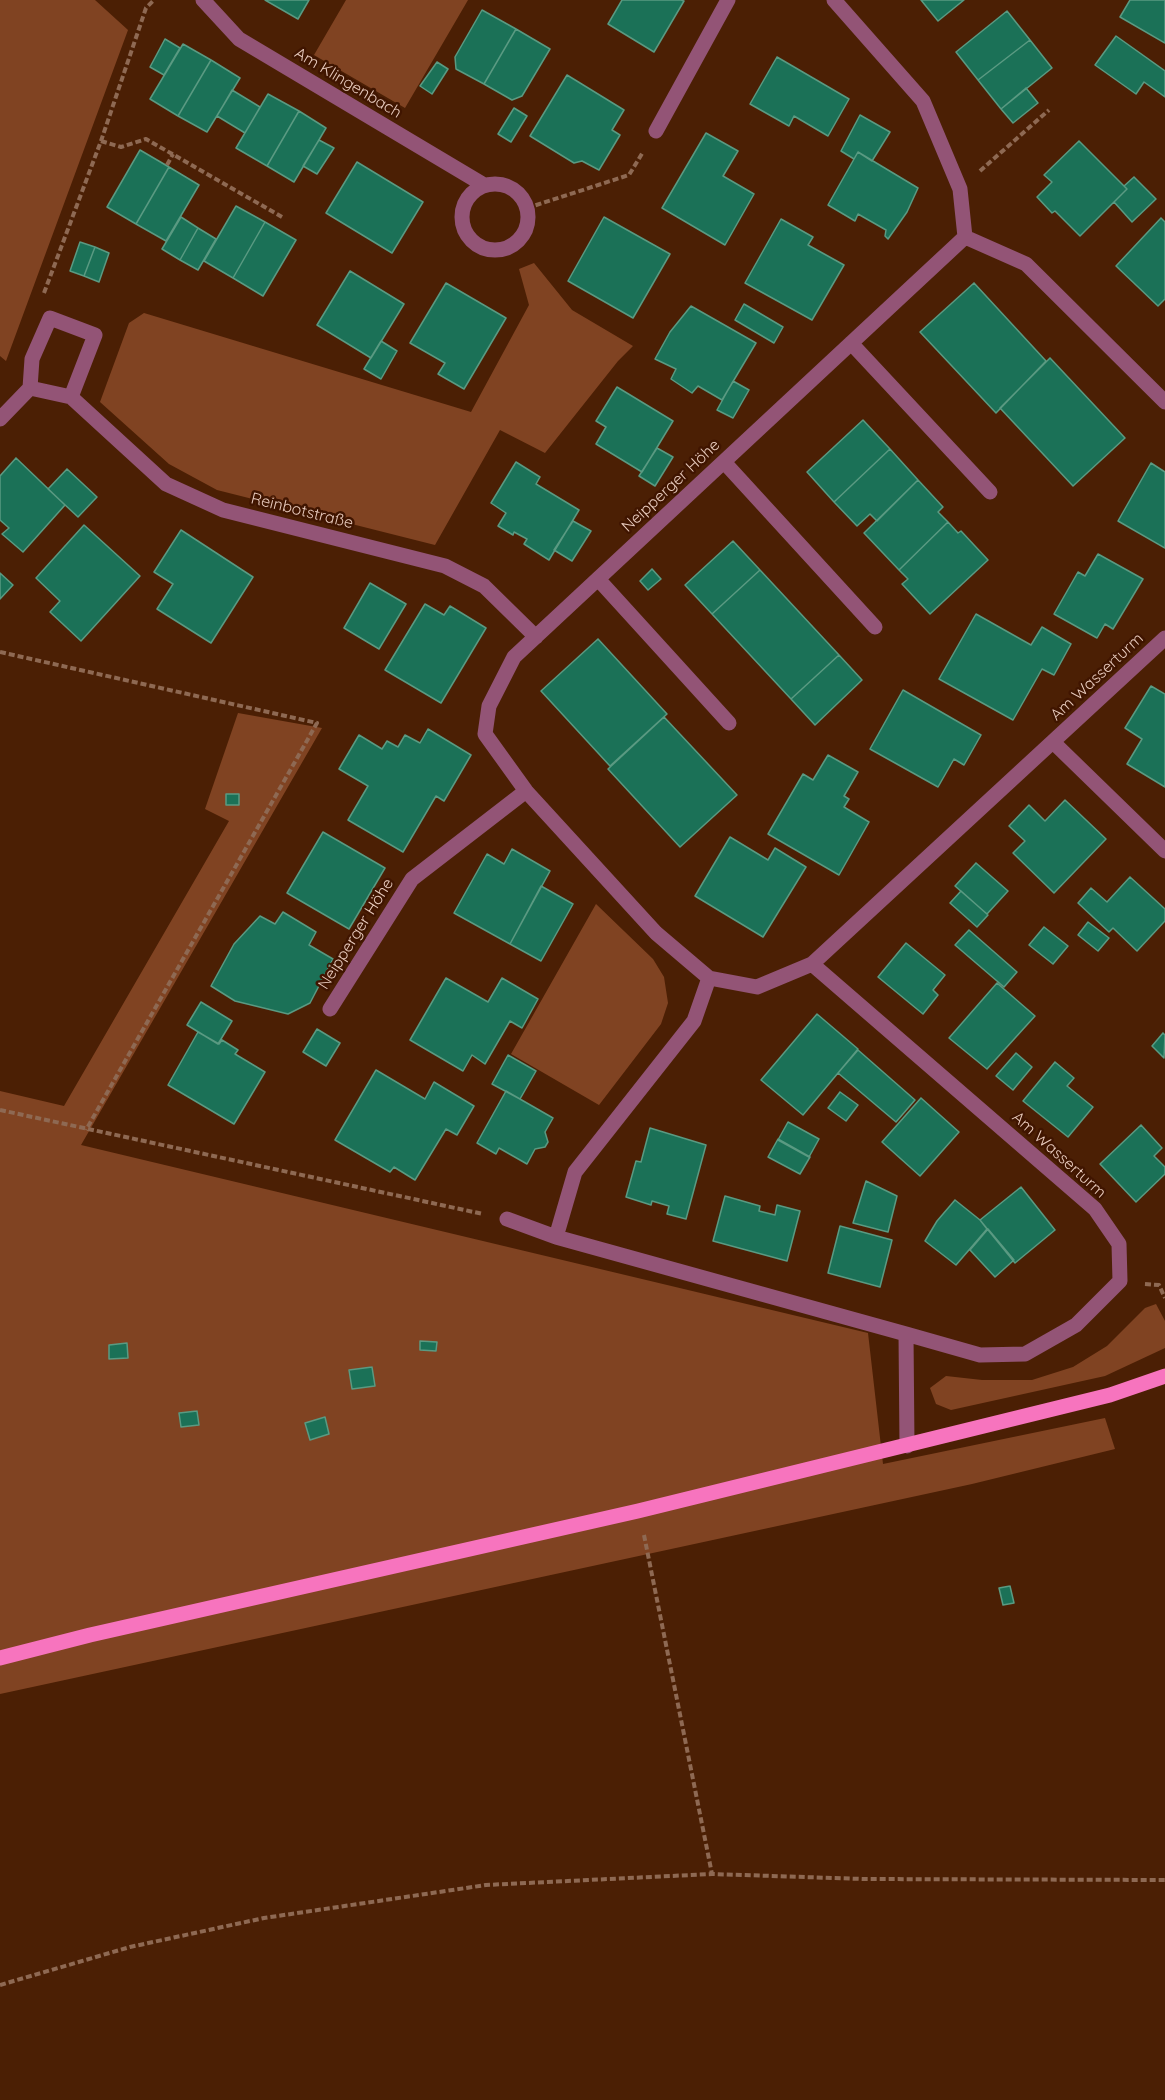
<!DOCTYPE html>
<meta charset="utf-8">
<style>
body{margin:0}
canvas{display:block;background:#4b1f04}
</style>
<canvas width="1165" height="2100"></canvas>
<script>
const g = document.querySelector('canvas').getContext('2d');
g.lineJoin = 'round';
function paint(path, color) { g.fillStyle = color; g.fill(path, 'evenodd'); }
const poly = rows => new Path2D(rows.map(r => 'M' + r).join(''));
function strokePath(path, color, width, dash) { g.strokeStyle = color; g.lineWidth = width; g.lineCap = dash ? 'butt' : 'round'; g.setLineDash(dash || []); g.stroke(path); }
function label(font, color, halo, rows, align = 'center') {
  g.font = font + ' Quicksand,sans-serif'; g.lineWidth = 5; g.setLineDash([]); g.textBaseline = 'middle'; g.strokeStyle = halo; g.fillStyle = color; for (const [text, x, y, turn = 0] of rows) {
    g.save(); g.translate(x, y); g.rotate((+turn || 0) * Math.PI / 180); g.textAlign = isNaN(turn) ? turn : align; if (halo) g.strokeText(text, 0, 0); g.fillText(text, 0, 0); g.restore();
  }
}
const green = poly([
 [0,0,95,0,128,30,6,361,0,356],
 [346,0,468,0,405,108,314,55],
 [534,263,572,310,633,346,618,361,545,453,500,430,435,545,217,490,169,464,100,402,129,323,144,313,471,412,529,305,519,269],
 [238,713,322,728,81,1145,868,1333,883,1464,1105,1418,1115,1449,972,1484,0,1694,0,1091,64,1106,229,821,205,809],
 [596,904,653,959,664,977,668,1003,661,1024,599,1105,511,1054],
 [1156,1304,1165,1321,1165,1348,1105,1376,951,1410,936,1404,930,1388,946,1376,982,1380,1032,1380,1073,1367,1107,1346,1145,1308]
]);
const building = poly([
 [265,0,309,0,298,19,265,0],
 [622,0,681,0,684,1,654,52,608,24,622,0],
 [921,0,964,0,938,21,921,0],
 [1130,0,1165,0,1165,43,1120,17,1130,0],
 [482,10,516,29,484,84,456,69,455,57,482,10],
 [1007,11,1030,40,978,80,956,52,1007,11],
 [516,29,550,49,522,96,512,100,484,84,516,29],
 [1116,36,1165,71,1165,97,1144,82,1136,94,1095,65,1116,36],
 [165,39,180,48,164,75,150,67,165,39],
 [1030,40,1052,68,1001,109,978,80,1030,40],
 [183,44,211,60,178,116,150,99,183,44],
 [777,57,849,99,828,136,794,116,789,126,750,104,777,57],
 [211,60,240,78,207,132,178,116,211,60],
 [437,62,448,69,432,94,420,86,437,62],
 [567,75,624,110,612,130,620,135,599,170,582,161,574,163,530,136,567,75],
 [1026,88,1038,103,1013,123,1001,109,1026,88],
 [232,90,260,107,245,133,217,116,232,90],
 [268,94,299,111,267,166,236,148,268,94],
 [514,108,527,116,511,142,498,134,514,108],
 [299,111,326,128,294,182,267,166,299,111],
 [860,115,890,132,872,161,858,152,854,159,841,151,860,115],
 [706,133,738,151,723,176,754,194,725,245,662,208,706,133],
 [319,140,334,148,317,174,303,166,319,140],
 [1079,141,1127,189,1080,236,1055,211,1052,213,1037,197,1052,182,1044,175,1079,141],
 [140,150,169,167,136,224,107,207,140,150],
 [858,152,918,188,907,212,888,239,885,236,886,230,858,214,855,221,828,205,858,152],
 [357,162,423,202,392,253,326,213,357,162],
 [169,167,199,185,166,241,136,224,169,167],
 [1134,177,1156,199,1132,222,1114,202,1127,189,1124,186,1134,177],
 [236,206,265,222,233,278,204,261,236,206],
 [181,217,198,228,180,260,162,249,181,217],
 [604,217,670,254,633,318,568,281,604,217],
 [1161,218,1165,222,1165,299,1158,306,1116,266,1161,218],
 [781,219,813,237,808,245,844,265,812,320,745,283,781,219],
 [265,222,296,240,263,296,233,278,265,222],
 [198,228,216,239,198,270,180,260,198,228],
 [80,242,95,247,84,276,70,271,80,242],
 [95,247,109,253,99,282,84,276,95,247],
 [350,271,404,304,371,358,317,325,350,271],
 [446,283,506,318,464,389,438,374,445,363,410,343,446,283],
 [974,283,1046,361,996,413,920,332,974,283],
 [744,304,783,327,774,343,735,320,744,304],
 [691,306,756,343,722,400,698,386,692,393,671,379,676,369,655,359,670,332,691,306],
 [381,341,397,351,381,379,364,369,381,341],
 [1050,358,1125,438,1073,486,1000,408,1050,358],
 [733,381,749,390,733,418,717,410,733,381],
 [617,387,673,421,642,472,596,444,606,427,596,421,617,387],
 [863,420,890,449,834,502,807,472,863,420],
 [657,448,673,457,655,486,639,476,657,448],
 [890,449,918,480,877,521,870,514,857,526,834,502,890,449],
 [16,458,65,505,23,552,2,534,9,528,0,520,0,476,16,458],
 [516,462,540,477,536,484,579,510,549,560,524,544,527,539,514,532,513,535,498,526,506,513,491,503,516,462],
 [1151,463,1165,472,1165,548,1118,521,1151,463],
 [67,469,97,497,78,517,48,489,67,469],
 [918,480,943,507,938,512,948,522,899,570,864,533,918,480],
 [573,521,591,531,572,561,554,550,573,521],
 [948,522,958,533,961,531,988,560,930,614,902,584,908,579,899,570,948,522],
 [84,525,140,576,81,641,50,612,60,601,36,578,84,525],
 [181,530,253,577,211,643,157,609,173,584,154,572,181,530],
 [733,541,760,570,712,614,685,585,733,541],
 [1098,554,1143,579,1113,629,1105,624,1097,638,1054,614,1078,572,1085,576,1098,554],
 [652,569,661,579,648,590,640,581,652,569],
 [760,570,839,655,791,699,712,614,760,570],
 [0,573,13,585,0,599,0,573],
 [370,583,406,604,379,649,344,628,370,583],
 [425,604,444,615,450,606,486,628,441,703,385,670,425,604],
 [976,614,1031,645,1042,627,1071,644,1054,675,1042,669,1013,720,939,679,976,614],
 [598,639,667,714,610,766,541,691,598,639],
 [839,655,862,680,815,725,791,699,839,655],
 [1151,686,1165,694,1165,787,1127,764,1142,739,1125,728,1151,686],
 [903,690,981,735,964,765,954,759,938,787,870,749,903,690],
 [664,717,737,795,680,847,608,769,664,717],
 [428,729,471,755,444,801,436,796,403,852,348,820,368,786,339,769,359,735,382,749,387,741,398,747,405,735,420,743,428,729],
 [828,755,858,772,844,796,849,799,844,807,869,822,839,875,768,834,803,774,813,780,828,755],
 [226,794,239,794,239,805,226,805,226,794],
 [1065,800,1106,839,1054,893,1013,853,1025,841,1009,826,1029,805,1045,821,1065,800],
 [323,832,385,868,349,929,287,893,323,832],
 [730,837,768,860,775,848,806,867,763,937,695,896,730,837],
 [512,849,550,871,510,944,454,913,487,854,504,864,512,849],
 [976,863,1008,891,987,914,955,886,976,863],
 [1130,877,1165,909,1165,921,1137,951,1113,928,1109,932,1078,903,1091,888,1107,902,1130,877],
 [541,886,573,904,541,961,510,944,541,886],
 [961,891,988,915,977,927,950,903,961,891],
 [283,912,316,932,309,945,333,959,310,1003,288,1014,235,1001,211,986,234,944,260,916,275,924,283,912],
 [1088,922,1109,938,1098,951,1078,935,1088,922],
 [1044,927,1068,946,1053,964,1029,945,1044,927],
 [969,930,1017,972,1004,987,955,945,969,930],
 [906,943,945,975,933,990,938,995,923,1014,878,977,906,943],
 [446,978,488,1002,502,978,538,999,522,1028,510,1021,485,1064,472,1055,463,1071,410,1040,446,978],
 [997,983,1035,1016,987,1069,949,1038,997,983],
 [201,1002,232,1021,218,1044,187,1025,201,1002],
 [817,1014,858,1049,803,1115,761,1080,817,1014],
 [317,1029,340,1043,326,1066,303,1052,317,1029],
 [198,1032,219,1044,222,1040,238,1050,235,1054,265,1072,234,1124,168,1085,198,1032],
 [1163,1033,1165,1035,1164,1058,1152,1046,1163,1033],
 [858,1050,915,1100,896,1122,838,1073,858,1050],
 [1016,1053,1032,1067,1013,1090,996,1076,1016,1053],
 [508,1055,536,1071,520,1099,492,1084,508,1055],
 [1055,1062,1074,1078,1067,1086,1093,1107,1068,1137,1023,1101,1055,1062],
 [376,1070,425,1099,434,1082,474,1106,457,1135,446,1129,415,1180,394,1167,390,1172,335,1140,376,1070],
 [506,1091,553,1118,545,1132,548,1142,545,1147,535,1149,527,1164,499,1148,496,1154,477,1143,506,1091],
 [840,1092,858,1105,846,1121,828,1108,840,1092],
 [921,1098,959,1132,920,1176,882,1142,921,1098],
 [788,1122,819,1139,809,1157,778,1140,788,1122],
 [1141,1125,1162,1148,1154,1156,1165,1167,1165,1174,1136,1202,1100,1164,1141,1125],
 [650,1128,706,1145,686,1219,667,1214,669,1206,652,1201,651,1205,626,1197,636,1161,641,1162,650,1128],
 [778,1139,810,1157,800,1174,768,1157,778,1139],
 [866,1181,897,1196,888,1232,853,1223,866,1181],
 [1021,1187,1055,1230,1015,1263,980,1220,1021,1187],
 [725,1196,760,1206,759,1211,775,1215,777,1205,800,1211,787,1261,713,1241,725,1196],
 [955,1200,980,1220,987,1229,956,1265,925,1241,937,1221,955,1200],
 [840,1226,892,1240,880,1287,828,1273,840,1226],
 [988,1229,1014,1260,995,1277,970,1250,988,1229],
 [420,1341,437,1342,436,1351,420,1350,420,1341],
 [127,1343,128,1358,109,1359,109,1345,127,1343],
 [372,1367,375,1386,352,1389,349,1370,372,1367],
 [197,1411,199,1425,181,1427,179,1413,197,1411],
 [325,1417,329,1434,310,1440,305,1423,325,1417],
 [1010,1586,1014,1603,1003,1605,999,1588,1010,1586]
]);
const path = poly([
 [101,141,121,147,146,139,282,217],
 [167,165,173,154],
 [980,171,1049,110],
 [527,208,629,175,643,152],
 [44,293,101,141,146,8,154,0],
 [0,652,317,723,86,1130],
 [0,1110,483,1214],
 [1145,1284,1159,1285,1165,1298],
 [644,1535,712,1874],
 [0,1985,130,1947,264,1918,486,1885,712,1874,864,1879,1165,1880]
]);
const minor = poly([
 [203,0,239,39,484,185],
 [656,131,728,0],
 '462 217a33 33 0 1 1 66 0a33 33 0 1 1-66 0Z',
 [965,237,1026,264,1165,402],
 [851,343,990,492],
 [30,388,32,359,50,318,95,335,71,397],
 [0,419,30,388,71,397,166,484,223,510,445,566,484,586,536,637],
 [724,462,875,627],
 [598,579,729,723],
 [1053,742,1165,851],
 [812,964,1095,1209,1119,1244,1120,1281,1076,1325,1025,1354,980,1355,906,1334],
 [709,978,656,933,526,791,485,734,489,706,514,657,965,237,960,189,923,101,834,0],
 [330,1009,412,879,526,791],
 [507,1219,556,1237],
 [907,1446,906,1334,556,1237,575,1172,694,1021,709,978,757,987,812,964,1165,638]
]);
const major = poly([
 [0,1658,90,1635,638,1511,1110,1395,1165,1376]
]);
const streetNames = [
 ["Am Klingenbach",348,83,31],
 ["Neipperger Höhe",671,486,-43],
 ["Reinbotstraße",302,511,14],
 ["Am Wasserturm",1097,677,-43],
 ["Neipperger Höhe",356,934,-58],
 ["Am Wasserturm",1059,1155,42]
];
paint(green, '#804322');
paint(building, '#1b7157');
strokePath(building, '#5a9a82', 1.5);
strokePath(path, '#8e6953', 4, [6, 3]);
strokePath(minor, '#935476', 15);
strokePath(major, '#f774be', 15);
label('16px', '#e9ccbe', '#401500', streetNames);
</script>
